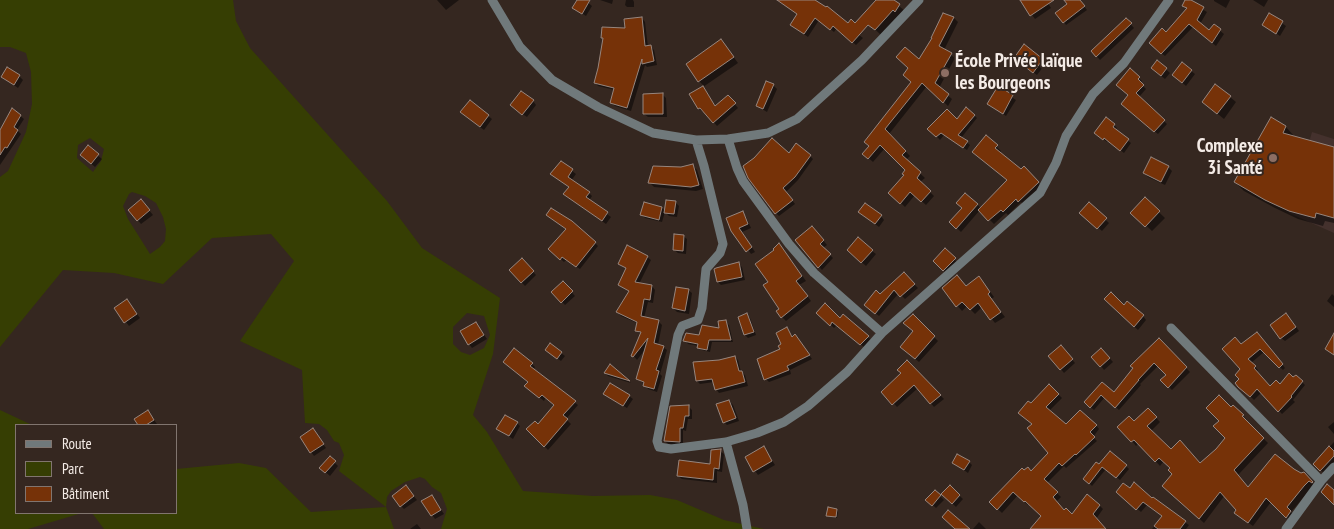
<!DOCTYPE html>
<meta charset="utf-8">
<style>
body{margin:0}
#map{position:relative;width:1334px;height:529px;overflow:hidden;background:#352720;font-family:"PT Sans Narrow",sans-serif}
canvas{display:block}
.legend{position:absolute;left:15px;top:424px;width:162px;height:90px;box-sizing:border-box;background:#352720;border:1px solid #81756f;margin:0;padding:6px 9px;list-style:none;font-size:15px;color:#f4ebe6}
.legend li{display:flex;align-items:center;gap:10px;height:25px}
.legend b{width:25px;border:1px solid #81756f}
</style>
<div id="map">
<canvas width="1334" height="529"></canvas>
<ul class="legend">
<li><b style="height:6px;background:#70797b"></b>Route</li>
<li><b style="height:14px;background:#363e03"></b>Parc</li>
<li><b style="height:14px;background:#763208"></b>Bâtiment</li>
</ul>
</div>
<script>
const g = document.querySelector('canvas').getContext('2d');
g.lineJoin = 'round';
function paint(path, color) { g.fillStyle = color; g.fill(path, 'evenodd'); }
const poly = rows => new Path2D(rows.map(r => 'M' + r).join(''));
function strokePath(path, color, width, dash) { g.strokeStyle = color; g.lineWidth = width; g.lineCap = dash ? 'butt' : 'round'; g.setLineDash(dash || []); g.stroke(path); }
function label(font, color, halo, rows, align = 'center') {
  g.font = font + ' "PT Sans Narrow",sans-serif'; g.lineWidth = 4; g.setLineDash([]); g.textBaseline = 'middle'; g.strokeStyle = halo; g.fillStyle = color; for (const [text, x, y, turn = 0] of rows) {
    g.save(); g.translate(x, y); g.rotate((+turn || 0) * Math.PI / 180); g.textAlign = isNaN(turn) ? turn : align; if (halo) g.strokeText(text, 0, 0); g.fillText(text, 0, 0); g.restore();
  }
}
const medical = poly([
 [1312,132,1334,139,1334,233,1289,213]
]);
const green = poly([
 [0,0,233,0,236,21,250,48,387,201,422,248,500,298,493,354,473,415,487,432,523,491,593,496,650,495,677,500,724,520,764,529,441,529,447,509,441,493,432,487,425,479,420,477,405,482,391,491,387,497,386,507,394,529,104,529,92,513,176,513,176,469,239,463,266,468,311,512,386,507,339,471,344,455,339,443,334,441,327,430,319,424,305,423,302,370,240,341,294,261,271,234,212,238,163,284,114,273,63,270,0,347,0,177,8,171,26,132,32,104,31,72,26,53,10,47,0,47],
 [90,138,104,149,101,161,93,172,77,158,78,145],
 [132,192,145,196,156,203,163,217,166,229,165,241,160,247,150,254,128,219,123,206,129,194],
 [467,313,484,316,490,335,484,348,470,355,461,352,453,344,453,327],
 [0,410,32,425,16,425,16,513,82,513,28,529,0,529]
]);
const shadow = poly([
 [437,0,459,0,446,10],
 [578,0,585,0,592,6,586,16,574,8],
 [600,0,613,0,612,4],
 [626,0,633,0,634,2,634,7,627,7,625,5],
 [787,0,813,0,863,38,856,45,837,28,834,32,819,20,808,37,791,25,798,14],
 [880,0,891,0,904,10,881,35,865,20],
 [1024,0,1046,0,1051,8,1035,19,1022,1],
 [1066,0,1079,0,1087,10,1066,25,1064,22,1069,4],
 [1187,0,1207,12,1200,24,1210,32,1214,26,1224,34,1216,46,1193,27,1165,56,1154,47,1188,9,1184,5],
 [1230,0,1226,8,1214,1,1214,0],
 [1253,0,1268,0,1264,7],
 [944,15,954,18,958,22,944,50,955,58,939,88,952,99,948,106,927,86,889,134,910,156,906,160,925,178,920,182,934,196,926,205,915,195,905,207,890,192,905,176,907,169,885,148,873,162,864,154,913,83,919,61,933,39],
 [1270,15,1286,26,1280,36,1264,25],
 [642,18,645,22,648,47,651,47,654,50,657,65,647,67,645,65,631,111,615,106,611,103,615,90,598,86,595,82,604,40,602,38,626,30],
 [1126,19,1134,28,1100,60,1092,51],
 [721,40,738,63,703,87,716,107,728,96,738,108,717,126,704,111,703,112,699,109,691,94,704,86,699,81],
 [1042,60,1046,63,1037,75,1019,62],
 [1158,62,1170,73,1165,79,1156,72],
 [1182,64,1195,74,1186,86,1177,78],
 [1131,70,1142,81,1140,83,1146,89,1139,97,1167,124,1158,134,1125,107,1129,95],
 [19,76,23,80,18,88,3,77],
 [773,85,777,89,767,112,757,106],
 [998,88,1016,100,1006,116,989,104],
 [663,95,666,98,667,117,648,117,644,114],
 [1230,97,1236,102,1224,119,1203,102],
 [470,101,492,119,484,130,465,116],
 [533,101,536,105,527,117,515,109],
 [13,110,24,119,17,130,21,134,0,165,0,131],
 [974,115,977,118,961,138,970,145,967,150,944,135,940,140,929,128],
 [1271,119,1286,127,1294,136,1294,137,1334,148,1334,223,1325,221,1323,226,1298,219,1275,208,1244,191,1235,182],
 [1114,125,1117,128,1115,130,1131,143,1124,153,1108,140,1107,142,1099,136],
 [986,137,1001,151,999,153,1021,171,1024,168,1042,187,1024,205,1021,202,1008,215,1006,213,994,224,980,210,961,232,951,222,963,208,965,194,981,208,1008,180],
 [88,147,102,159,95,167,85,158],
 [789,155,810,156,813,159,798,180,786,192,795,204,779,216,776,213],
 [562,163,576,174,571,181,589,193,592,196,589,201,611,217,606,224,569,198,570,187],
 [693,166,697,170,703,189,696,191,654,187,650,183],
 [1168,167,1172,171,1165,185,1148,177,1144,173],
 [1145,199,1165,218,1152,231,1132,212],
 [675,202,679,206,677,217,669,216,665,212,662,222,645,218,641,214,662,208,665,211],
 [144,204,153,215,141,224,129,210],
 [1089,204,1109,223,1102,231,1081,212],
 [742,213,746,217,751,228,742,232,755,252,751,254,728,219],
 [863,215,881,216,884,220,879,227],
 [815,231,827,245,823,248,833,258,822,270,811,258],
 [683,236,687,239,686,254,678,253,674,250],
 [595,243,598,246,580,269,566,260,564,262,550,249],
 [783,249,806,281,799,285,811,301,786,321,782,317,770,282],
 [848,250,872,251,876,254,866,266],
 [945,250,958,263,947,274,934,261],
 [647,257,651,260,639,284,652,286,655,290,653,303,648,302,644,318,658,321,662,325,658,345,663,347,667,350,660,374,662,376,657,392,648,389,645,384,637,379,646,348,637,360,633,355,641,334,636,330,637,323,621,316,617,312,630,292,620,285,627,269,620,263],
 [522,260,536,275,525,286,510,270],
 [739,264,742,267,745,280,721,285,718,282],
 [904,274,918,288,905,299,899,293,879,316,869,308,880,295],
 [983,282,994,297,991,299,1005,317,995,323,982,307,975,314,967,306,962,311,943,289,966,288],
 [563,283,575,296,565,305,553,292],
 [688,290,692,293,689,314,677,312,673,308],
 [1332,294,1334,296,1334,307,1327,301],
 [1105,299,1143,316,1146,320,1138,330],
 [130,304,140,318,129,326,116,309],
 [818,313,841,319,872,340,864,347,837,325,834,328],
 [747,315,750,318,756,335,748,338,745,335],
 [913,316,938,341,919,362,905,350,914,331],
 [1290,318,1299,331,1285,341,1281,338],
 [725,322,729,325,733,342,712,342,710,352,702,350,699,346,688,344,685,340,720,330],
 [476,323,487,339,472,348,469,344],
 [787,329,793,337,798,339,812,359,790,370,791,374,769,382,766,379,782,350],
 [1260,337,1285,368,1283,370,1264,352,1251,363,1258,370,1256,372,1270,387,1302,382,1305,385,1293,400,1295,402,1282,414,1262,392,1254,400,1237,383,1240,379,1242,369,1241,346],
 [1159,339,1190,372,1172,390,1162,380,1167,375,1158,366,1140,384,1141,385,1119,410,1105,397,1094,410,1085,402,1102,384,1114,394],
 [1064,350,1075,363,1064,373,1050,356],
 [550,353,561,353,565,356,561,361],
 [1105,353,1113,362,1104,370,1101,366],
 [735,357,738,360,741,372,745,375,748,386,719,393,716,389,714,382,700,384,697,381,719,361],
 [907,362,944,399,934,407,918,388,897,407,883,392,903,374],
 [532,364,535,367,533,370,578,405,566,419,571,424,548,450,528,429,538,426,556,405,546,397,544,401,530,390,529,382,509,365],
 [610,366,631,383,608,376,605,373],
 [1049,385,1062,398,1049,411,1066,425,1096,425,1099,429,1093,437,1097,441,1066,468,1064,466,1047,483,1061,497,1056,502,1064,511,1072,516,1100,506,1103,509,1096,519,1105,529,1031,529,1043,517,1030,503,1028,505,1018,495,1002,513,991,502,1032,473,1050,453,1033,425,1031,404],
 [629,396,633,399,627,408,608,397],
 [729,401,733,405,739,421,727,425,724,422],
 [689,407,692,410,692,419,688,419,686,431,683,430,683,444,668,444,665,441],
 [1233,407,1247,420,1246,421,1268,443,1238,475,1249,488,1303,474,1314,485,1291,512,1295,517,1291,521,1271,502,1253,526,1240,517,1238,510,1225,495,1204,523,1168,490,1174,474,1171,468,1164,461,1160,466,1139,443,1136,446,1132,441,1134,423,1148,409,1160,422,1151,431,1171,451,1200,464,1217,449,1226,438,1231,409],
 [148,412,157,424,139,425,136,419],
 [1334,422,1334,434,1328,427],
 [517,423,520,426,513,439,498,429],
 [313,430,326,448,314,456,311,452],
 [1334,442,1334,465,1325,474,1314,464],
 [764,448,775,465,758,475,746,458],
 [720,451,724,454,722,472,717,471,717,483,682,479,678,476,711,465],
 [330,458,338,466,330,476,321,468],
 [969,462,972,465,968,473,954,463],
 [1100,466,1126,466,1129,469,1120,480,1106,469,1092,486,1088,482],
 [406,487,417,500,404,509,401,506],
 [950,487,963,499,956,507,943,494],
 [1130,489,1152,500,1189,525,1186,529,1152,529,1163,516,1147,505,1141,512,1118,491],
 [935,491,944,500,936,508,927,500],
 [432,496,444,514,435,519,423,501],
 [837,510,838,512,837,518,828,515],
 [979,522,986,529,973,529],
 [417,524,421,529,410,529]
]);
const building = poly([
 [577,0,590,0,582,14,572,8,577,0],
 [777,0,815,0,826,7,827,6,848,23,851,19,855,23,876,0,894,0,900,4,895,12,893,10,875,30,868,25,852,43,833,26,830,30,815,18,804,34,790,25,797,14,777,0],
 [1020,0,1054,0,1030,16,1020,0],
 [1064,0,1080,0,1085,6,1063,23,1055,13,1067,4,1064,0],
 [1185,0,1191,0,1204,7,1197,20,1209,30,1214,24,1221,29,1212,43,1189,24,1161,54,1149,43,1162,28,1166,32,1187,8,1182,6,1185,0],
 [943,13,954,17,939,46,952,53,935,83,949,94,943,103,922,83,885,129,906,151,902,155,921,172,917,178,931,191,921,202,910,192,900,204,888,193,904,175,902,174,905,170,880,145,868,159,862,154,869,146,864,142,911,82,903,75,908,68,896,57,905,47,919,59,932,38,931,38,943,13],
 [1269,13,1283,21,1276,34,1262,25,1269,13],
 [642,17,645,46,651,45,654,61,642,64,642,59,627,108,610,103,614,88,594,83,598,68,603,38,601,38,602,27,625,28,624,19,642,17],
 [1126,18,1132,23,1096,57,1091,51,1126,18],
 [721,39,734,57,698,82,686,64,721,39],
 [1024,44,1043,59,1033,73,1014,58,1024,44],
 [1157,60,1167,68,1161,76,1151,68,1157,60],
 [1182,62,1192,70,1182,83,1172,75,1182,62],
 [7,67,20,75,14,85,1,77,7,67],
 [1130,68,1140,77,1138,79,1144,85,1136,93,1165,120,1154,132,1121,104,1128,95,1116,85,1130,68],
 [766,81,774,84,763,109,756,106,766,81],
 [1215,84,1231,96,1217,114,1202,102,1215,84],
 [703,86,715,106,728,95,736,103,713,123,700,108,698,109,689,94,703,86],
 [998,86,1013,95,1003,114,987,104,998,86],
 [521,91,534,100,522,115,510,105,521,91],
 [663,93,663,114,643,114,643,94,663,93],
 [470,100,489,115,480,127,460,112,470,100],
 [966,107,975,115,958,135,968,141,963,148,941,133,936,137,927,129,947,109,957,119,966,107],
 [12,108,21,115,14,127,18,130,7,148,5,147,0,155,0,130,12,108],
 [1106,117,1115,124,1113,127,1129,139,1120,151,1104,138,1103,140,1094,133,1106,117],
 [1271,117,1286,126,1283,133,1334,147,1334,218,1316,213,1315,218,1289,211,1265,200,1234,182,1271,117],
 [986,135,998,145,995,148,1021,169,1024,166,1039,182,1018,202,1016,199,1003,212,1001,210,988,221,978,210,1007,180,972,152,986,135],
 [772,138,789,153,796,143,811,155,795,177,783,188,793,200,775,214,748,178,743,166,754,158,772,138],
 [88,145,99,154,91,164,80,155,88,145],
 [1151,157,1169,166,1161,182,1143,173,1151,157],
 [561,161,573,169,568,177,590,192,586,197,608,212,602,221,563,194,569,187,550,174,561,161],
 [693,164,699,185,691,187,648,183,653,166,681,167,693,164],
 [965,193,978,204,956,229,949,222,962,208,956,203,965,193],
 [1145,197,1160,211,1145,227,1130,213,1145,197],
 [141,199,150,210,137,221,128,210,141,199],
 [666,200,676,201,674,214,664,213,666,200],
 [644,202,662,207,659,220,640,215,644,202],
 [1089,202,1107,218,1097,229,1079,213,1089,202],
 [865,203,882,215,875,224,858,212,865,203],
 [551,208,572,221,596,242,576,267,562,257,560,260,548,249,566,229,546,215,551,208],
 [743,211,748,224,739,228,752,247,746,252,731,231,726,218,743,211],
 [812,226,824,240,820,244,831,254,818,268,795,240,812,226],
 [674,234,684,235,683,251,673,250,674,234],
 [858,237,873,250,861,263,847,250,858,237],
 [779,243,802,276,796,281,808,296,781,318,776,311,779,309,763,285,768,282,755,264,774,250,773,249,779,243],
 [627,245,648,256,635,282,652,285,650,300,644,299,641,316,659,320,654,343,664,346,656,370,659,371,654,389,643,386,644,382,636,379,648,338,633,357,631,356,641,332,635,331,637,322,616,312,629,291,618,285,626,268,618,264,627,245],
 [945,248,956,258,943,271,933,261,945,248],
 [522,258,534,271,521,283,509,270,522,258],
 [739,262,742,277,717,282,714,269,716,268,739,262],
 [904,272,915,284,900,297,894,290,875,314,864,305,876,290,880,294,904,272],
 [957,275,966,286,979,276,990,292,988,294,1001,312,990,320,978,303,970,310,962,302,956,307,942,288,957,275],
 [563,281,573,291,561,303,551,292,563,281],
 [676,287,689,289,685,311,672,308,676,287],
 [1111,292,1124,305,1127,301,1144,315,1134,327,1104,299,1111,292],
 [127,299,137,314,124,323,114,308,127,299],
 [825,303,840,318,843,314,869,336,860,345,832,322,830,326,816,313,825,303],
 [747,313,754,332,744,335,738,317,747,313],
 [1286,313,1296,327,1280,339,1270,325,1286,313],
 [913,314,935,336,915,359,900,347,913,331,903,323,913,314],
 [726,320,731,340,709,340,707,350,697,348,698,344,683,341,686,333,699,335,702,325,719,328,718,321,726,320],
 [476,322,484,335,468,345,460,331,476,322],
 [787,327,792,337,795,334,810,355,787,366,789,370,764,380,757,359,780,349,778,346,781,344,776,333,787,327],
 [1257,332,1283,364,1279,368,1260,349,1248,359,1256,366,1254,368,1270,386,1276,380,1280,384,1289,373,1293,377,1296,375,1303,381,1291,396,1292,397,1278,412,1257,389,1250,397,1238,387,1235,383,1239,379,1235,375,1240,369,1222,349,1235,337,1241,344,1257,332],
 [1334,333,1334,355,1325,349,1334,333],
 [1159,338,1187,367,1168,388,1160,380,1166,375,1154,363,1138,380,1139,380,1115,408,1101,395,1090,408,1084,402,1102,382,1114,392,1133,368,1130,366,1159,338],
 [550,343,562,352,557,359,545,350,550,343],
 [1061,345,1073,359,1060,370,1048,356,1061,345],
 [514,348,533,363,530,366,576,401,563,415,568,419,544,447,526,429,535,421,538,424,554,405,542,395,539,398,524,386,528,382,503,362,514,348],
 [1101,348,1110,358,1100,367,1091,357,1101,348],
 [735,356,739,371,742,371,745,382,715,390,712,379,696,381,693,362,719,360,735,356],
 [907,360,941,395,930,404,914,385,892,405,881,392,901,373,897,370,907,360],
 [610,364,630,381,604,373,610,364],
 [610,383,630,395,623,406,603,394,610,383],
 [1049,384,1059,394,1046,407,1066,424,1080,410,1097,425,1090,432,1095,437,1076,455,1075,454,1062,466,1059,463,1044,479,1058,492,1053,497,1064,510,1066,508,1072,514,1087,494,1100,505,1093,514,1106,529,1030,529,1041,516,1025,501,1024,502,1013,492,997,510,989,502,1022,468,1024,470,1028,467,1031,471,1048,453,1027,428,1032,424,1018,413,1028,401,1031,403,1049,384],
 [1219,395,1231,407,1233,405,1244,415,1242,416,1264,438,1234,470,1248,487,1275,454,1294,469,1301,473,1304,472,1313,482,1312,483,1309,481,1304,486,1287,507,1291,511,1286,518,1266,498,1248,523,1234,513,1236,510,1220,492,1199,519,1162,486,1172,474,1168,470,1170,468,1159,458,1155,462,1134,440,1131,442,1117,427,1129,416,1134,421,1148,408,1157,417,1147,426,1171,449,1180,440,1200,463,1216,449,1225,438,1213,426,1219,421,1206,408,1219,395],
 [729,400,736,418,723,423,716,404,729,400],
 [689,405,689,416,685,416,683,428,680,428,680,442,664,441,670,406,689,405],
 [148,410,154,420,146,425,138,425,134,419,148,410],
 [505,415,518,422,509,436,496,429,505,415],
 [313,428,324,444,310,453,300,437,313,428],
 [764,446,772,461,753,472,745,457,764,446],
 [1329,446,1334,451,1334,456,1320,471,1313,464,1329,446],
 [721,449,719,469,714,468,713,480,677,476,679,460,710,464,711,450,721,449],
 [1110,451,1127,465,1116,478,1102,467,1089,484,1083,479,1096,462,1099,464,1110,451],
 [957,454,970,461,964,470,952,463,957,454],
 [330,456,336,461,325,473,319,468,330,456],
 [1134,482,1152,498,1153,497,1186,521,1180,529,1158,529,1154,526,1162,516,1143,502,1136,510,1116,492,1123,483,1130,488,1134,482],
 [1327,484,1334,490,1334,505,1321,492,1327,484],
 [406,485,414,496,400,507,392,496,406,485],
 [950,485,960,495,952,504,941,494,950,485],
 [935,490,941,495,932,506,925,500,935,490],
 [432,495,441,510,431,516,421,501,432,495],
 [828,507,837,509,836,517,826,516,828,507],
 [948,510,970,529,955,529,942,517,948,510]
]);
const minor = poly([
 [492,0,520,47,552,80,598,107,653,133,696,140,728,139,768,133,797,119,862,60,919,0],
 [728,139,737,168,743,181,789,244,814,273,882,333],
 [696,140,704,166,723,244,720,253,706,269,702,308,698,320,682,326,678,335,657,441,659,447,671,449,726,442,757,433,784,422,808,406,847,372,882,333,1040,193,1056,163,1066,136,1093,94,1124,63,1169,0],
 [1171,328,1321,481],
 [726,442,743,505,747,529],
 [1286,529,1321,481,1334,467]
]);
const markers = [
 [945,73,5,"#8d6e63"],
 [1273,158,5,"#8d6e63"]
];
const poiNames = [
 ["École Privée laïque",955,62],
 ["les Bourgeons",955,84],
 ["Complexe",1263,147,"right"],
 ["3i Santé",1263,169,"right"]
];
paint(medical, '#44312d');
paint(green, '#363e03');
paint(shadow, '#0007');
paint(building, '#763208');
strokePath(building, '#97867e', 1);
strokePath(minor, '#70797b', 9);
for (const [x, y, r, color] of markers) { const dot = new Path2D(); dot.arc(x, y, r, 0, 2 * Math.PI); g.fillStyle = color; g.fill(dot); strokePath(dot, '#352720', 2); }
label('bold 19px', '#f4ebe6', '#352720', poiNames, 'left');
</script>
